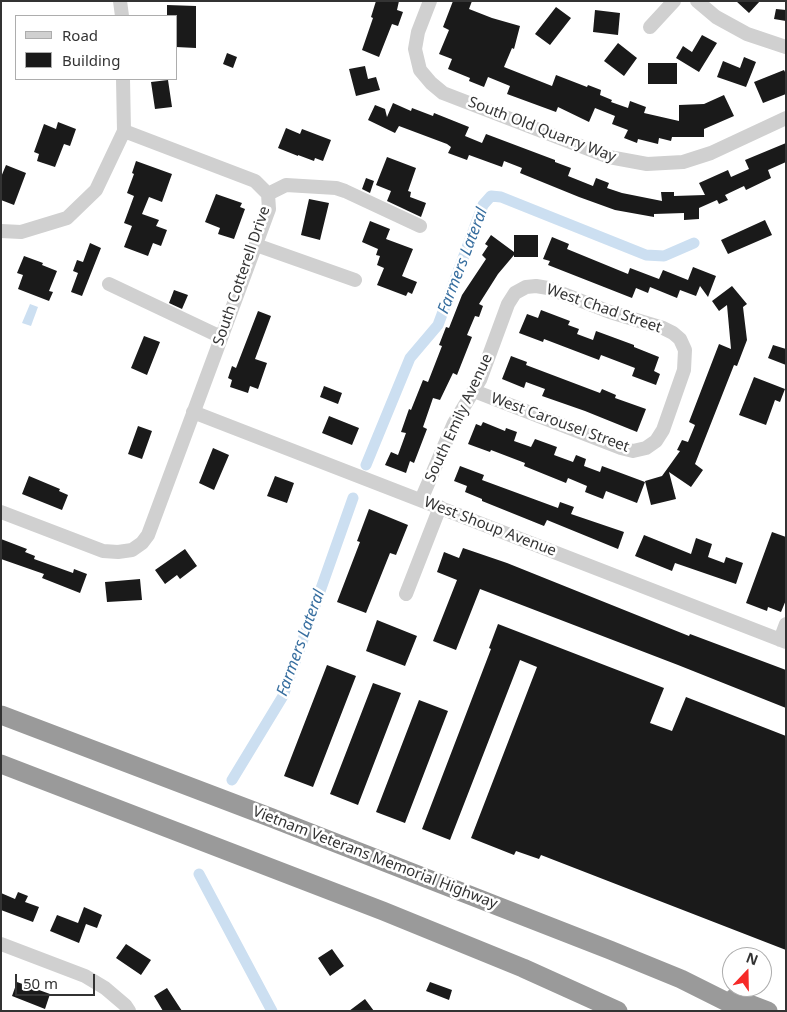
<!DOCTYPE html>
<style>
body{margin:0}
#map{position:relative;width:787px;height:1012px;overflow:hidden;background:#fff;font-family:"Noto Sans",sans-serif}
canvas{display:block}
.frame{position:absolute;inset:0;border:2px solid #333;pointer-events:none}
.legend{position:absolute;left:15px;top:15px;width:162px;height:65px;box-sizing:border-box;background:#fff;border:1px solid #adadad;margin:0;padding:6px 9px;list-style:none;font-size:15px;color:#333}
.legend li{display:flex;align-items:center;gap:10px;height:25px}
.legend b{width:25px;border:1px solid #adadad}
.north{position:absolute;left:722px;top:947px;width:50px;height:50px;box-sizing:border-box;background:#fff;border:1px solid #adadad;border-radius:50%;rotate:21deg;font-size:14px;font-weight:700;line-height:20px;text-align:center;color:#333}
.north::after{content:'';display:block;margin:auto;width:18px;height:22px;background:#f62a28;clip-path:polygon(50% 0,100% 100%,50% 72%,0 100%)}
.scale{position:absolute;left:15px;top:974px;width:80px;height:22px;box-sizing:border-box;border:2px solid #333;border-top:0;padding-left:6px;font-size:15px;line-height:18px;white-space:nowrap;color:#333;-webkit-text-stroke:4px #fff;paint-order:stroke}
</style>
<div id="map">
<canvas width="787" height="1012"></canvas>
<div class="frame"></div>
<ul class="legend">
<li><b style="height:6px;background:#d0d0d0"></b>Road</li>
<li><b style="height:14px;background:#1a1a1a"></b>Building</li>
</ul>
<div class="north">N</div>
<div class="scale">50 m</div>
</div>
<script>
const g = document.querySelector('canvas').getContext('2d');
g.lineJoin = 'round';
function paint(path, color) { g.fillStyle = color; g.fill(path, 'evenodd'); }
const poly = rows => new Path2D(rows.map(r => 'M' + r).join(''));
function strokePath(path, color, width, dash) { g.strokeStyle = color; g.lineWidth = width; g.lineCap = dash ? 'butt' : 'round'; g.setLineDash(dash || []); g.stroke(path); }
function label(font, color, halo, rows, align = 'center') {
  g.font = font + ' "Noto Sans",sans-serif'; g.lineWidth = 5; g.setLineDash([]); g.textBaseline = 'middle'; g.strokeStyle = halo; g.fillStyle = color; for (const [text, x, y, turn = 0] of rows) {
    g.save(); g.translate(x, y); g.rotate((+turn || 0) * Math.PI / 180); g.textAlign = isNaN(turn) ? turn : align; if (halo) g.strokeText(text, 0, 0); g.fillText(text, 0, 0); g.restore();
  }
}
const water = poly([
 [30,304,38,307,31,326,22,323]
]);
const canal = poly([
 [366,465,410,358,438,325,483,205,491,196,501,197,646,255,664,256,694,243],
 [232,780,283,696,353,498],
 [199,874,272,1011]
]);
const building = poly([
 [376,1,399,1,397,10,403,12,398,26,392,24,379,57,362,50,373,18,371,17],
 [453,1,472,1,469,9,492,18,520,26,514,49,512,48,504,67,552,86,556,75,587,87,588,85,601,90,600,95,612,100,611,102,628,108,630,101,646,107,644,113,679,121,679,105,704,104,724,95,734,116,704,129,704,137,672,137,671,141,659,138,658,144,638,139,637,143,624,138,628,130,612,124,615,116,595,108,589,122,558,107,556,112,507,94,510,86,488,77,484,87,469,81,470,78,448,69,452,59,439,54,449,30,443,27],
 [736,1,760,1,749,13],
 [167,5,196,6,196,48,176,47,176,16,167,16],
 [556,7,571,18,550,45,535,34],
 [776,9,786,10,786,21,774,19],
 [595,10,620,13,618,35,593,32],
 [702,35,717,43,699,72,676,58,683,46,692,52],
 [618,43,637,58,624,76,604,61],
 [227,53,237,57,233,68,223,64],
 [744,57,756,62,746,87,717,77,723,61,740,68],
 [648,63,677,63,677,84,648,84],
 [365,66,368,79,376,77,380,90,356,96,349,69],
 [784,70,786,74,786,94,763,103,754,82],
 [168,80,172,107,155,109,151,82],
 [393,103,411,111,412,108,433,116,434,113,469,127,465,136,482,143,486,134,555,160,555,162,571,168,568,176,593,186,596,178,609,183,607,188,622,193,662,201,661,192,674,192,674,196,705,195,699,183,728,170,731,177,749,169,745,160,786,143,786,162,768,170,771,178,746,190,744,186,725,195,728,200,719,204,717,200,699,208,699,219,684,220,684,213,654,214,654,217,615,210,579,197,520,173,522,168,504,161,502,167,469,155,467,160,448,153,451,147,447,144,399,126,395,133,368,120,375,105,385,109,387,117],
 [58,122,76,129,70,146,64,144,55,167,37,161,39,154,34,152,44,124,56,129],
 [286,128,300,134,302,129,331,140,323,161,315,158,314,161,298,155,298,156,278,148],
 [387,157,416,168,408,191,411,192,410,197,426,203,421,217,387,201,391,191,376,185],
 [136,161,172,174,162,202,149,197,142,214,159,220,156,226,167,230,161,246,153,243,148,256,124,247,132,226,124,223,134,196,127,193,134,174,132,173],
 [6,165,26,173,14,205,1,200,1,177],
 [366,178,374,181,370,193,362,189],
 [216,194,242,203,240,207,245,209,234,239,218,234,220,228,205,222],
 [309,199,329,203,320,240,301,235],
 [765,220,772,235,728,254,721,240],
 [370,221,390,229,386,239,413,249,402,276,417,282,412,294,408,292,406,296,377,285,384,268,377,265,380,256,376,255,378,249,362,242],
 [491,235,514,252,514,235,538,235,538,257,514,257,514,255,498,274,479,304,483,306,479,317,475,316,467,335,472,337,457,375,453,373,440,400,433,398,423,427,427,429,414,463,410,461,406,473,385,465,391,452,398,455,406,433,401,432,409,409,411,410,423,380,428,382,442,346,439,345,446,327,449,328,462,295,486,259,482,255,488,246,485,244],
 [552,237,569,244,567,249,628,274,630,268,659,279,663,270,688,280,693,267,716,276,708,297,700,286,696,296,680,290,677,298,650,287,648,293,636,288,632,298,548,265,550,261,543,259],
 [90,243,101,248,82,296,71,292,78,273,73,271,77,260,83,262],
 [24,256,43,263,42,265,57,271,49,291,53,292,49,301,18,289,23,275,17,273],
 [732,286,747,304,743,307,747,340,737,366,734,365,695,464,703,470,691,487,669,472,676,499,651,505,645,481,662,476,680,451,677,450,682,440,688,442,695,425,689,422,719,344,731,349,727,305,719,311,712,301],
 [174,290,188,295,182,309,169,303],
 [541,310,570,321,568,325,579,329,577,334,593,340,596,331,634,345,634,347,659,357,654,371,660,374,656,385,632,376,635,368,601,355,599,360,544,339,543,342,519,333,527,314,538,318],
 [258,311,271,316,255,359,267,363,258,389,250,386,248,393,230,387,232,380,228,378,232,366,236,368],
 [144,336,160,342,147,375,131,368],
 [773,345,786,349,786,365,768,358],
 [511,356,527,362,526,365,600,393,602,389,616,395,615,398,646,409,637,432,585,411,542,396,545,389,526,382,524,388,502,379],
 [754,377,785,389,780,402,775,400,766,425,739,415],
 [324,386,342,393,338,404,320,397],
 [329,416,359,428,352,445,322,433],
 [483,422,505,431,506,428,517,432,514,441,531,447,535,439,557,447,554,455,573,462,576,455,586,459,584,466,600,472,602,466,645,482,637,503,606,491,603,499,585,492,587,486,568,478,566,483,524,466,525,463,491,450,490,452,468,444,476,424,481,426],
 [138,426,152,431,142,459,128,454],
 [213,448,229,455,214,490,199,483],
 [460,466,484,475,482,480,558,508,560,502,574,507,571,514,624,532,618,549,547,520,544,526,482,501,482,499,465,492,467,486,454,481],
 [29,476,60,489,59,491,68,495,62,510,22,494],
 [275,476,294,483,287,503,267,496],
 [369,509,408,525,396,555,390,553,366,613,337,602,360,542,357,541],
 [772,532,786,537,786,600,781,612,768,607,767,611,746,603],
 [644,535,691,554,696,538,712,544,708,557,724,563,726,557,743,563,736,584,675,563,672,571,635,556],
 [1,539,27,549,25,552,35,556,34,559,73,573,74,569,87,574,80,593,42,578,44,574,1,559],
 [463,548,507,563,689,636,690,634,786,670,786,708,678,665,480,589,456,650,433,641,457,580,437,572,444,552,459,558],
 [185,549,197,566,180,579,177,575,165,584,155,570],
 [140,579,142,600,107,602,105,582],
 [377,620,417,636,405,666,366,651],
 [498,624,664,688,650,723,672,731,686,697,786,736,786,950,541,855,539,859,516,851,514,855,471,838,537,667,520,660,450,840,422,829,491,649,489,648],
 [327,665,356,676,313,787,284,776],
 [373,683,401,693,358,805,330,794],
 [419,700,448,711,405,823,376,812],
 [18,892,28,896,25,902,39,907,33,922,1,910,1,893,15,899],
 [84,907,102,915,97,928,86,924,79,943,50,931,57,915,78,923],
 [126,944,151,960,141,975,116,958],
 [332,949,344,966,330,976,318,958],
 [17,982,50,994,45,1009,12,996],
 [430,982,452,990,449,1000,426,991],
 [167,988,182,1011,163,1011,154,996],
 [365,999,374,1011,349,1011]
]);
const minor = poly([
 [120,1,122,16],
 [430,1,418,32,415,49,420,70,431,83,443,93,609,157,647,164,683,162,711,153,786,118],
 [697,1,716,17,747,34,786,47],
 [650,27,674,1],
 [268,194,286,185,336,188,345,191,420,226],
 [1,231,21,232,67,218,96,190,124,131],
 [256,245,355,280],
 [109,284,221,337],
 [193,412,786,642],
 [421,500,454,423,480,380,508,304,515,293,526,287,536,286,548,288,610,312,663,328,673,333,680,339,685,350,684,370,663,430,656,441,646,448,633,451,621,448,474,391],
 [1,512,103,551,118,552,132,550,142,543,148,535,269,209,268,194,255,181,124,131,123,79],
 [406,594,440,507],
 [780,640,786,624],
 [1,944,85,976,105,988,125,1005,129,1011]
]);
const highway = poly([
 [1,715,272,818,610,950,681,979,745,1011],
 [1,764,383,911,523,968,618,1011],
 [734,998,768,1011]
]);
const streetNames = [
 ["South Old Quarry Way",542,130,21],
 ["South Cotterell Drive",242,276,-71],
 ["West Chad Street",604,309,19],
 ["South Emily Avenue",459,418,-65],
 ["West Carousel Street",560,423,20],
 ["West Shoup Avenue",490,527,21],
 ["Vietnam Veterans Memorial Highway",375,858,21]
];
const waterNames = [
 ["Farmers Lateral",463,261,-69],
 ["Farmers Lateral",301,643,-70]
];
paint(water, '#ccdff1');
strokePath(canal, '#ccdff1', 11);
paint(building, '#1a1a1a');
strokePath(minor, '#d0d0d0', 14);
strokePath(highway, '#9a9a9a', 19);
label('15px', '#333', '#fff', streetNames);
label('italic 16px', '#376e9f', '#fff', waterNames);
</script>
